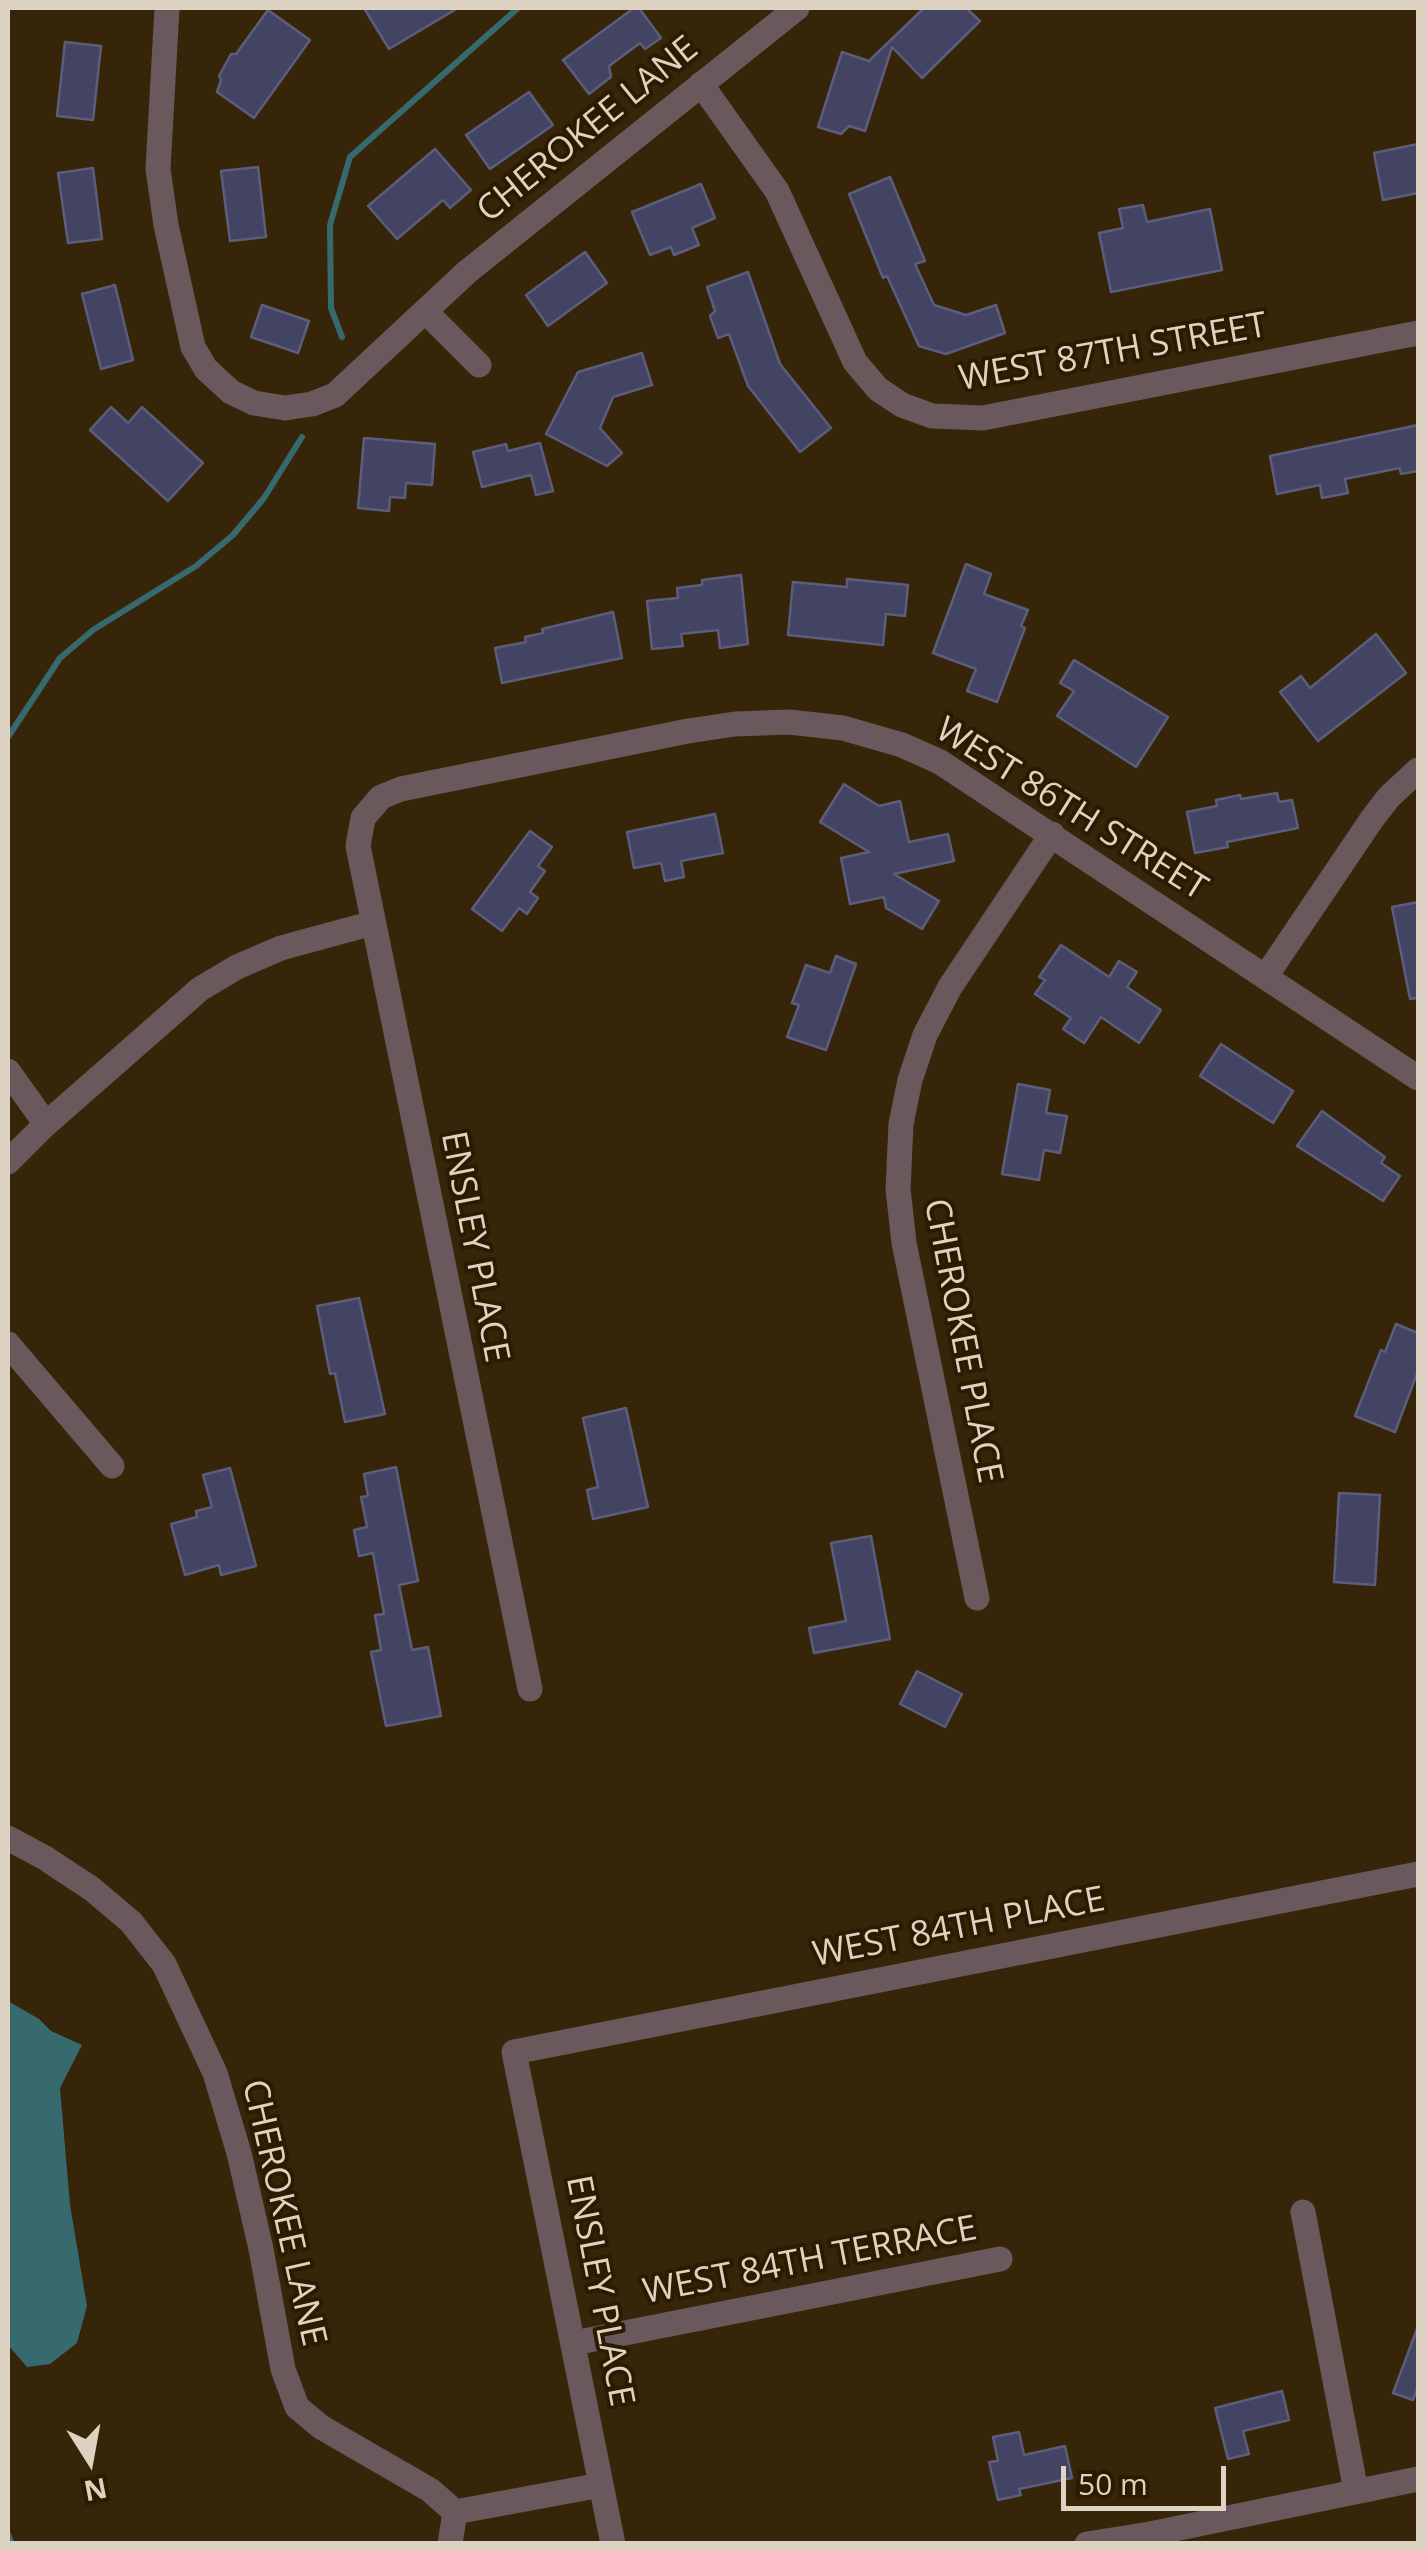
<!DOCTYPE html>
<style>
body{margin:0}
#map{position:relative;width:1426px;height:2551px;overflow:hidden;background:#372509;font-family:"Open Sans",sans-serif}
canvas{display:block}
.frame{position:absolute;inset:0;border:10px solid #ded2c3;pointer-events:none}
.north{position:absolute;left:40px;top:2411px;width:100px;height:100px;-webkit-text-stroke:8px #2d1b01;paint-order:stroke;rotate:169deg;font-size:28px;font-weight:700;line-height:40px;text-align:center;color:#ded2c3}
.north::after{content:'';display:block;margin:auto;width:35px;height:45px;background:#ded2c3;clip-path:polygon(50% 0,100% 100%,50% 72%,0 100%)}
.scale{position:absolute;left:1061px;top:2466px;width:165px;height:45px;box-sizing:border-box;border:5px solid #ded2c3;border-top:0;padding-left:12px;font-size:30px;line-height:35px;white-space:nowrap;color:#ded2c3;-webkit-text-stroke:8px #2d1b01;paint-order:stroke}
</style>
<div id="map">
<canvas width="1426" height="2551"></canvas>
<div class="frame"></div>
<div class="north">N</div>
<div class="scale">50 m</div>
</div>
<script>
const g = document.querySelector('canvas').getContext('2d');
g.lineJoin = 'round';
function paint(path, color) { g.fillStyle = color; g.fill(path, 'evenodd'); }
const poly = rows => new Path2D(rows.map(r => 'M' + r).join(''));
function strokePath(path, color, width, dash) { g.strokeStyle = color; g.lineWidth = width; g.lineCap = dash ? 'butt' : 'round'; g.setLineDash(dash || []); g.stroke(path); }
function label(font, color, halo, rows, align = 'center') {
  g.font = font + ' "Open Sans",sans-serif'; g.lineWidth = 8; g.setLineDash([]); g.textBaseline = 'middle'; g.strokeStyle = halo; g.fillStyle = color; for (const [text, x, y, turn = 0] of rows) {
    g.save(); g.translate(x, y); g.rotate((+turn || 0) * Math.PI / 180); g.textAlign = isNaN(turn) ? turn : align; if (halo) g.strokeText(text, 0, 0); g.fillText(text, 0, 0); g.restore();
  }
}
const water = poly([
 [8,2001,39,2019,51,2031,82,2045,60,2088,70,2205,87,2306,77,2343,50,2364,27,2367,8,2345]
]);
const stream = poly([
 [342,337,331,308,330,225,350,157,518,8],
 [8,737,60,658,93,630,196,566,233,535,264,498,302,437],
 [8,2534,12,2544]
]);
const building = poly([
 [364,8,458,8,389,49,364,8],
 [634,8,639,8,661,38,645,49,640,43,609,66,611,77,589,94,563,60,634,8],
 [924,8,966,8,980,21,922,78,892,47,865,131,849,126,841,134,818,127,842,52,869,61,924,8],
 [268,10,310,40,254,118,217,92,221,80,219,76,231,54,236,54,268,10],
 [65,42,101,46,93,120,57,116,65,42],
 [529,92,553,125,490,169,466,135,529,92],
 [1418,144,1418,193,1383,200,1374,153,1418,144],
 [435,149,471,190,450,208,443,200,397,239,368,206,435,149],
 [258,167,266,237,230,241,221,171,258,167],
 [93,168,102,239,68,243,58,173,93,168],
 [890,177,925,261,915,264,934,305,966,315,996,305,1005,333,946,354,919,346,887,276,883,278,849,194,890,177],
 [701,184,715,218,692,228,699,245,674,255,671,247,650,255,632,212,701,184],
 [1143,205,1147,222,1210,209,1222,270,1111,292,1099,233,1123,228,1119,209,1143,205],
 [585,252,607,283,548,326,526,295,585,252],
 [748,272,780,364,831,428,800,452,748,386,729,334,718,338,710,316,715,311,707,287,748,272],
 [115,285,133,360,101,369,82,294,115,285],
 [262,305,309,321,298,353,251,337,262,305],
 [642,353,652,385,613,397,600,428,622,453,607,466,546,434,578,372,642,353],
 [111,407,128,423,142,407,203,463,168,501,90,430,111,407],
 [1418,425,1418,471,1401,474,1400,468,1345,479,1348,493,1322,498,1320,485,1277,494,1270,456,1418,425],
 [364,438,435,444,432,485,406,483,405,498,390,497,389,511,358,508,364,438],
 [540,443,553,491,536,495,531,475,482,487,473,452,506,444,508,451,540,443],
 [966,564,991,574,984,594,1028,610,1021,626,1025,628,997,702,967,691,976,669,933,653,966,564],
 [741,575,748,644,720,648,718,630,681,634,683,646,652,649,647,601,678,598,677,588,702,585,702,580,741,575],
 [847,579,908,585,905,616,886,614,883,645,788,635,793,582,847,587,847,579],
 [613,612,622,658,502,683,495,648,526,642,525,637,543,633,542,629,613,612],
 [1376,634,1406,673,1318,741,1280,692,1301,676,1310,688,1376,634],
 [1074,660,1168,717,1136,767,1057,716,1074,691,1060,683,1074,660],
 [844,784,879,806,900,801,909,842,948,834,954,861,894,874,939,901,922,929,886,908,884,897,850,904,841,858,869,852,820,822,844,784],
 [1277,793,1279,802,1292,800,1298,828,1227,842,1228,847,1195,853,1187,812,1217,806,1216,800,1240,795,1241,799,1277,793],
 [715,814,723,853,681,861,684,877,665,881,661,863,634,868,627,832,715,814],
 [530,831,552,847,538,866,545,871,530,892,538,898,527,914,519,908,502,931,472,909,530,831],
 [1418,902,1418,998,1410,999,1392,907,1418,902],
 [1061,945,1109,977,1119,961,1137,972,1127,987,1161,1010,1139,1043,1101,1017,1084,1043,1063,1029,1071,1018,1035,994,1045,980,1039,977,1061,945],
 [836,956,856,964,826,1050,787,1037,799,1005,792,1003,806,965,830,973,836,956],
 [1221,1044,1293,1091,1273,1123,1200,1076,1221,1044],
 [1018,1084,1050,1090,1046,1113,1067,1116,1060,1153,1044,1150,1039,1180,1002,1174,1018,1084],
 [1322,1111,1385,1157,1381,1163,1400,1176,1383,1201,1297,1146,1322,1111],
 [359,1298,385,1414,345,1422,335,1373,330,1374,317,1306,359,1298],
 [1396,1324,1418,1333,1418,1371,1395,1432,1355,1416,1381,1350,1385,1352,1396,1324],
 [626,1408,648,1507,593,1519,587,1490,598,1487,583,1418,626,1408],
 [396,1467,418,1581,399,1585,412,1650,428,1647,441,1716,386,1726,371,1652,381,1650,375,1615,384,1614,373,1553,359,1556,354,1530,367,1527,361,1497,368,1496,364,1474,396,1467],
 [230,1468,256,1566,221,1575,219,1565,185,1575,171,1524,197,1517,196,1511,212,1507,203,1475,230,1468],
 [1339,1493,1380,1495,1375,1585,1334,1582,1339,1493],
 [871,1536,890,1639,814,1653,809,1628,846,1621,831,1543,871,1536],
 [917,1671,962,1694,945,1727,900,1704,917,1671],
 [1417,2329,1418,2386,1413,2400,1393,2393,1417,2329],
 [1282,2391,1289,2420,1243,2431,1249,2454,1228,2459,1215,2408,1282,2391],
 [1019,2432,1024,2455,1065,2446,1072,2478,1019,2489,1021,2495,998,2500,989,2462,998,2461,993,2437,1019,2432]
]);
const minor = poly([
 [167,8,158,169,166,225,193,347,206,369,231,392,254,403,285,408,312,404,335,395,467,272,797,8],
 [701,84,777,191,855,362,878,389,902,405,932,416,983,418,1418,333],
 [426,312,479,365],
 [1266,976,1372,819,1389,797,1418,770],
 [8,1071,46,1124],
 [8,1162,46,1124,200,989,237,967,281,948,373,923],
 [8,1344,112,1466],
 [977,1598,904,1243,898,1189,901,1124,910,1080,925,1035,950,987,1052,834],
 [530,1689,358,846,363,818,381,797,401,789,688,731,735,724,789,722,843,728,902,745,940,762,1418,1078],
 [8,1838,45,1858,92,1889,131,1922,164,1964,215,2073,239,2153,261,2249,283,2369,297,2407,321,2427,430,2490,455,2512],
 [1303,2212,1356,2491],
 [574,2343,1000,2259],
 [455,2512,601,2485],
 [450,2544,455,2512],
 [613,2544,514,2052,1418,1874],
 [1087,2544,1150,2534,1418,2479]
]);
const streetNames = [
 ["CHEROKEE LANE",588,130,-39],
 ["WEST 87TH STREET",1113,353,-10],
 ["WEST 86TH STREET",1071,810,32],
 ["ENSLEY PLACE",474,1247,79],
 ["CHEROKEE PLACE",962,1341,79],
 ["WEST 84TH PLACE",959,1928,-11],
 ["CHEROKEE LANE",283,2213,77],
 ["WEST 84TH TERRACE",810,2261,-11],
 ["ENSLEY PLACE",599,2291,79]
];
paint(water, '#376a6f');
strokePath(stream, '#376a6f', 6);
paint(building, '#434364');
strokePath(building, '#5c5d7b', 2.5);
strokePath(minor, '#69595d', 25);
label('35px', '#ded2c3', '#2d1b01', streetNames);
</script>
